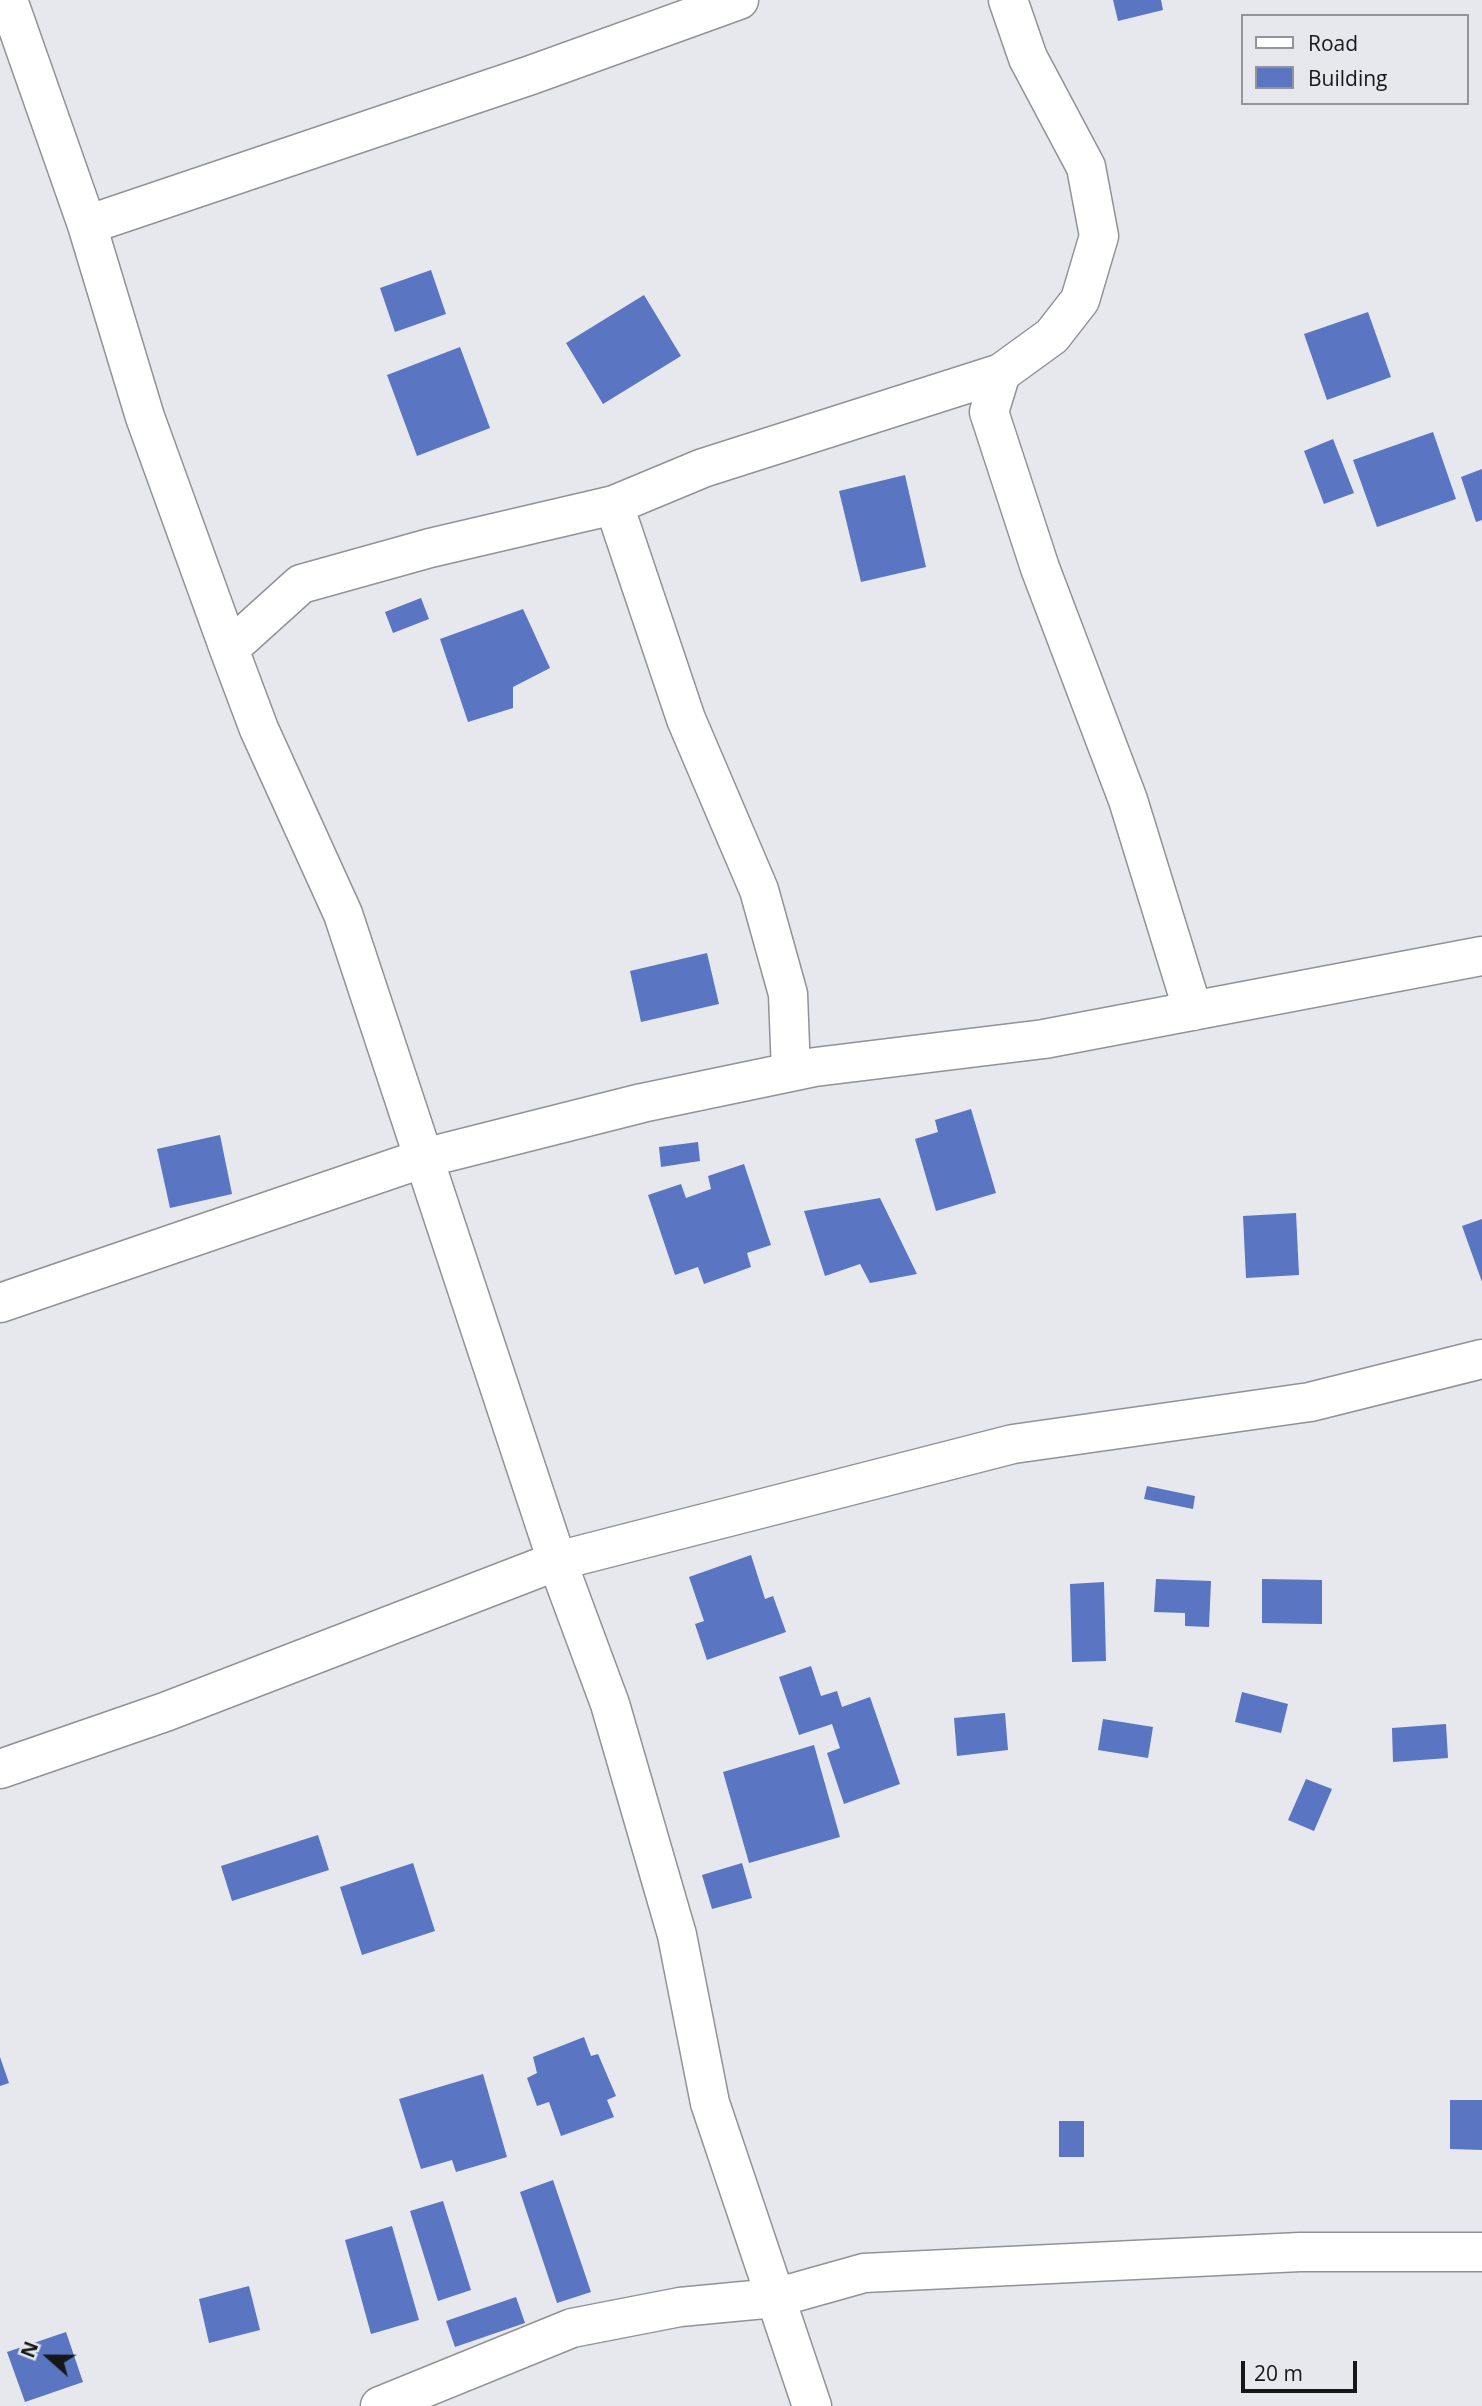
<!DOCTYPE html>
<style>
body{margin:0}
#map{position:relative;width:1482px;height:2406px;overflow:hidden;background:#e6e8ed;font-family:"Open Sans",sans-serif}
canvas{display:block}
.legend{position:absolute;left:1241px;top:14px;width:228px;height:91px;box-sizing:border-box;background:#e6e8ed;border:2px solid #939498;margin:0;padding:9px 12px;list-style:none;font-size:21px;color:#161718}
.legend li{display:flex;align-items:center;gap:14px;height:35px}
.legend b{width:35px;border:2px solid #939498}
.north{position:absolute;left:14px;top:2322px;width:70px;height:70px;-webkit-text-stroke:5px #e6e8ed;paint-order:stroke;rotate:291deg;font-size:19px;font-weight:700;line-height:28px;text-align:center;color:#161718}
.north::after{content:'';display:block;margin:auto;width:24px;height:32px;background:#161718;clip-path:polygon(50% 0,100% 100%,50% 72%,0 100%)}
.scale{position:absolute;left:1241px;top:2361px;width:116px;height:32px;box-sizing:border-box;border:4px solid #161718;border-top:0;padding-left:9px;font-size:21px;line-height:24px;white-space:nowrap;color:#161718;-webkit-text-stroke:5px #e6e8ed;paint-order:stroke}
</style>
<div id="map">
<canvas width="1482" height="2406"></canvas>
<ul class="legend">
<li><b style="height:9px;background:#fff"></b>Road</li>
<li><b style="height:19px;background:#5a75c1"></b>Building</li>
</ul>
<div class="north">N</div>
<div class="scale">20 m</div>
</div>
<script>
const g = document.querySelector('canvas').getContext('2d');
g.lineJoin = 'round';
function paint(path, color) { g.fillStyle = color; g.fill(path, 'evenodd'); }
const poly = rows => new Path2D(rows.map(r => 'M' + r).join(''));
function strokePath(path, color, width, dash) { g.strokeStyle = color; g.lineWidth = width; g.lineCap = dash ? 'butt' : 'round'; g.setLineDash(dash || []); g.stroke(path); }
const building = poly([
 [1113,0,1161,0,1163,10,1118,21],
 [431,270,446,314,395,332,380,288],
 [644,295,681,356,603,404,566,343],
 [1368,312,1391,377,1327,400,1304,334],
 [460,347,490,428,417,456,387,375],
 [1433,432,1456,499,1377,527,1353,460],
 [1333,439,1354,493,1324,504,1304,451],
 [1482,469,1482,520,1476,522,1461,477],
 [905,475,926,567,861,582,839,491],
 [421,598,429,619,393,633,385,612],
 [523,609,550,668,513,687,513,708,468,722,440,639],
 [707,953,719,1004,641,1022,630,971],
 [971,1109,996,1193,936,1211,915,1139,938,1132,935,1120],
 [220,1135,232,1194,170,1208,157,1149],
 [698,1142,700,1161,661,1167,659,1147],
 [744,1164,771,1245,747,1253,751,1267,704,1284,698,1267,675,1275,648,1195,681,1184,686,1198,711,1189,708,1176],
 [880,1198,917,1274,870,1283,860,1264,825,1276,804,1211],
 [1296,1213,1299,1275,1246,1278,1243,1216],
 [1482,1219,1482,1282,1462,1226],
 [1147,1486,1195,1496,1193,1509,1144,1499],
 [751,1555,765,1599,773,1596,786,1632,707,1660,695,1624,704,1621,689,1577],
 [1156,1579,1211,1581,1209,1627,1185,1626,1185,1613,1154,1612],
 [1262,1579,1322,1580,1322,1624,1262,1623],
 [1104,1582,1106,1661,1072,1662,1070,1584],
 [811,1666,821,1696,837,1691,842,1707,870,1697,900,1784,844,1804,827,1753,840,1748,832,1724,799,1735,779,1677],
 [1242,1692,1288,1704,1281,1733,1235,1722],
 [1005,1713,1008,1750,957,1756,954,1718],
 [1103,1719,1153,1727,1148,1758,1098,1750],
 [1446,1724,1448,1758,1393,1762,1392,1728],
 [814,1745,840,1837,749,1863,723,1772],
 [1306,1779,1332,1789,1314,1831,1288,1820],
 [318,1835,329,1870,232,1901,221,1866],
 [413,1863,435,1931,362,1955,340,1887],
 [742,1863,752,1898,712,1909,702,1875],
 [584,2037,591,2056,598,2054,616,2096,607,2100,614,2117,561,2136,549,2102,537,2106,527,2078,537,2073,533,2057],
 [0,2057,9,2083,0,2086],
 [483,2074,507,2157,456,2172,452,2160,421,2169,399,2099],
 [1450,2100,1482,2100,1482,2150,1450,2149],
 [1059,2121,1084,2121,1084,2157,1059,2157],
 [553,2180,591,2292,557,2303,520,2192],
 [443,2201,471,2290,438,2301,410,2211],
 [392,2226,419,2320,371,2334,345,2240],
 [249,2286,260,2330,209,2343,199,2299],
 [516,2297,525,2323,455,2347,446,2321],
 [66,2332,83,2382,25,2402,7,2352]
]);
const minor = poly([
 [8,0,87,225,145,417,229,649,259,729,343,914,557,1561,610,1704,677,1935,710,2103,812,2406],
 [1008,0,1028,58,1086,167,1099,236,1080,300,1052,336,1001,373,989,412,1040,568,1128,800,1193,1011],
 [87,225,531,75,739,0],
 [614,505,686,719,759,890,788,994,791,1072],
 [229,649,301,584,430,548,614,505,703,468,1001,373],
 [0,1303,424,1158,642,1103,815,1067,1044,1039,1482,956],
 [0,1769,165,1712,557,1561,1013,1444,1310,1402,1482,1359],
 [380,2406,572,2328,680,2307,775,2298,864,2273,1300,2252,1482,2252]
]);
paint(building, '#5a75c1');
strokePath(minor, '#909297', 41);
strokePath(minor, '#fff', 38);
</script>
